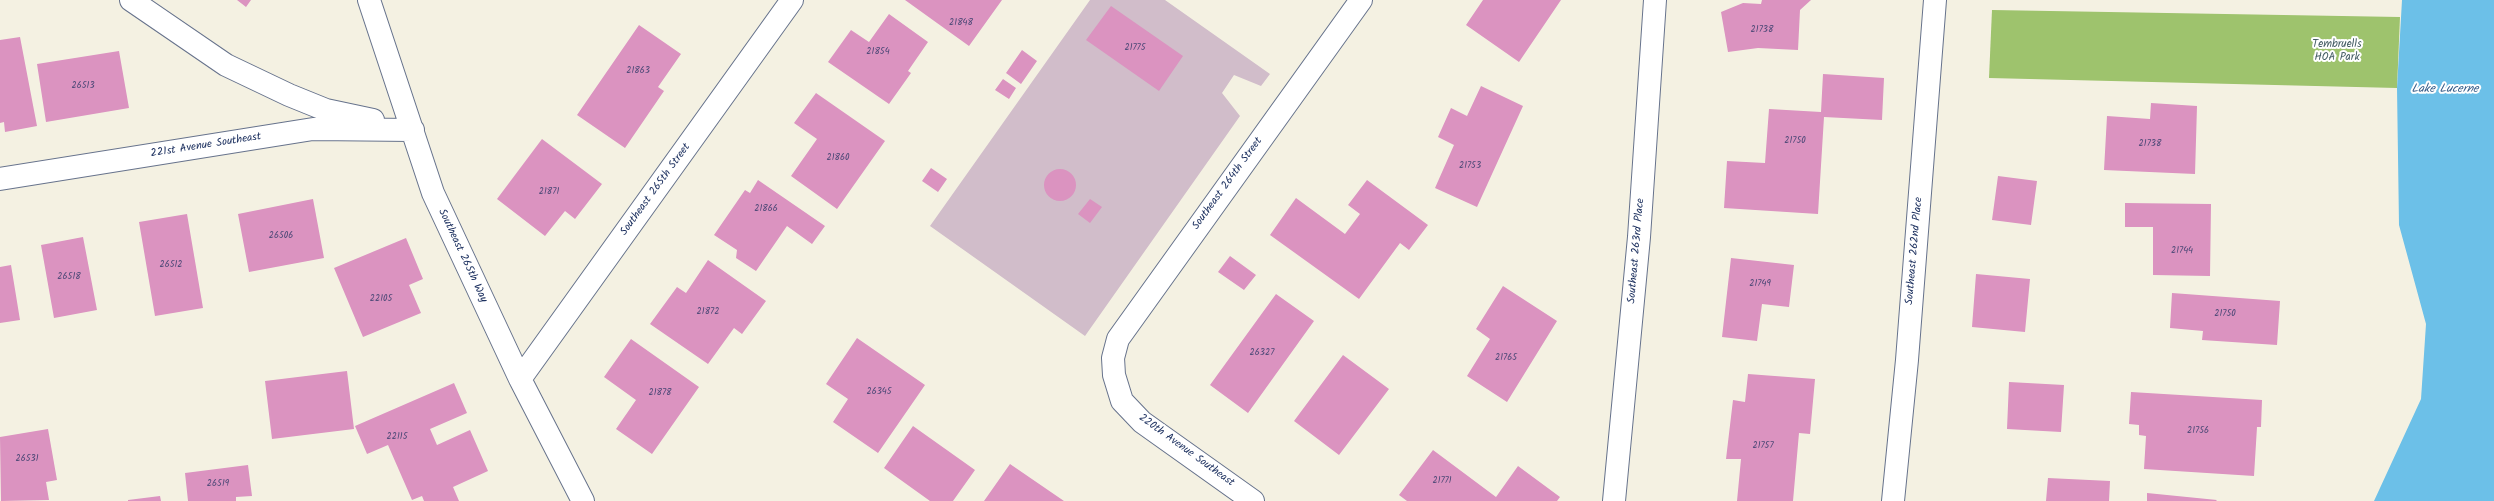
<!DOCTYPE html>
<style>
body{margin:0}
canvas{display:block;background:#f4f1e2}
</style>
<canvas width="2494" height="501"></canvas>
<script>
const g = document.querySelector('canvas').getContext('2d');
g.lineJoin = 'round';
function paint(path, color) { g.fillStyle = color; g.fill(path, 'evenodd'); }
const poly = rows => new Path2D(rows.map(r => 'M' + r).join(''));
function strokePath(path, color, width, dash) { g.strokeStyle = color; g.lineWidth = width; g.lineCap = dash ? 'butt' : 'round'; g.setLineDash(dash || []); g.stroke(path); }
function label(font, color, halo, rows, align = 'center') {
  g.font = font + ' Kalam,sans-serif'; g.lineWidth = 4; g.setLineDash([]); g.textBaseline = 'middle'; g.strokeStyle = halo; g.fillStyle = color; for (const [text, x, y, turn = 0] of rows) {
    g.save(); g.translate(x, y); g.rotate((+turn || 0) * Math.PI / 180); g.textAlign = isNaN(turn) ? turn : align; if (halo) g.strokeText(text, 0, 0); g.fillText(text, 0, 0); g.restore();
  }
}
const industrial = poly([
 [1090,0,1165,0,1270,74,1261,86,1234,75,1222,93,1240,116,1085,336,930,226]
]);
const green = poly([
 [1992,10,2400,17,2397,88,1989,78]
]);
const water = poly([
 [2402,0,2494,0,2494,501,2374,501,2421,399,2426,324,2399,225,2397,88]
]);
const building = poly([
 [237,0,251,0,246,7],
 [905,0,1002,0,969,46],
 [1483,0,1561,0,1519,62,1466,25],
 [1762,0,1811,0,1800,10,1798,50,1758,48,1728,52,1721,12,1743,3,1761,4],
 [1111,6,1183,56,1159,91,1086,40],
 [889,14,928,42,908,71,911,73,889,104,828,62,851,30,869,42],
 [639,25,681,54,658,87,664,91,625,148,577,115],
 [20,37,37,126,5,132,4,122,0,123,0,40],
 [1022,50,1037,61,1021,84,1006,73],
 [119,51,129,108,46,122,37,64],
 [1823,74,1884,78,1882,120,1824,117,1818,214,1724,208,1727,161,1765,163,1769,109,1821,112],
 [1003,79,1016,88,1009,99,995,90],
 [1481,86,1523,106,1477,207,1435,188,1454,145,1438,137,1451,108,1467,116],
 [816,93,885,141,837,209,791,176,817,139,794,123],
 [2151,103,2197,106,2195,174,2104,170,2107,116,2150,119],
 [542,139,602,184,575,219,565,211,545,236,497,199],
 [931,168,947,179,938,192,922,181],
 '1044 185a16 16 0 1 1 32 0a16 16 0 1 1-32 0Z',
 [1998,176,2037,181,2031,225,1992,220],
 [758,180,825,226,812,244,787,226,756,271,736,258,737,250,714,235,745,190,750,193],
 [1367,180,1428,225,1409,250,1400,243,1359,299,1270,235,1296,198,1345,234,1360,214,1348,205],
 [313,199,324,258,249,272,238,214],
 [1090,199,1102,207,1090,223,1078,214],
 [2125,203,2211,204,2210,276,2153,275,2153,227,2125,227],
 [187,214,203,308,155,316,139,222],
 [83,237,97,310,54,318,41,245],
 [406,238,423,279,409,285,421,313,363,337,334,268],
 [1230,256,1256,275,1244,290,1218,272],
 [1731,258,1794,265,1789,307,1762,304,1757,341,1722,337],
 [708,260,766,301,742,334,734,328,708,364,650,324,677,287,686,293],
 [11,265,20,320,0,323,0,267],
 [1976,274,2030,279,2025,332,1972,327],
 [1503,286,1557,321,1507,402,1467,376,1490,339,1476,329],
 [2172,293,2280,301,2277,345,2202,340,2203,331,2170,328],
 [1276,294,1314,321,1248,413,1210,385],
 [857,338,925,385,878,453,833,422,848,399,826,384],
 [631,339,699,387,652,454,616,429,636,400,604,377],
 [1343,355,1389,389,1339,455,1294,421],
 [347,371,354,429,272,439,265,381],
 [1748,374,1815,379,1810,434,1799,433,1793,501,1737,501,1741,459,1726,459,1733,400,1745,402],
 [2009,382,2064,385,2061,432,2007,429],
 [454,383,467,413,430,429,437,445,470,430,488,471,453,487,459,501,424,501,422,496,412,500,388,445,367,454,355,426],
 [2131,392,2262,400,2261,427,2257,427,2254,476,2144,469,2146,436,2139,435,2139,425,2129,424],
 [913,426,975,470,953,501,930,501,884,468],
 [48,429,57,480,46,482,49,500,1,501,0,437],
 [1433,450,1496,497,1518,466,1560,497,1557,501,1407,501,1399,495],
 [1010,464,1064,501,984,501],
 [248,465,252,496,236,497,236,501,188,501,185,473],
 [2048,478,2110,481,2109,501,2046,501],
 [2147,493,2217,500,2216,501,2147,501],
 [160,496,161,501,128,501,128,500]
]);
const minor = poly([
 [131,0,226,65,289,95,326,110,373,120],
 [369,0,433,193,520,379,583,501],
 [0,179,313,129,413,130],
 [520,379,792,0],
 [1253,501,1142,422,1122,401,1114,375,1113,358,1118,339,1361,0],
 [1614,501,1639,237,1655,0],
 [1893,501,1907,360,1935,0]
]);
const numberNames = [
 ["21848",961,23],
 ["21738",1762,30],
 ["21775",1135,48],
 ["21854",878,52],
 ["21863",638,71],
 ["26513",83,86],
 ["21750",1795,141],
 ["21738",2150,144],
 ["21860",838,158],
 ["21753",1470,166],
 ["21871",549,192],
 ["21866",766,209],
 ["26506",281,236],
 ["21744",2182,251],
 ["26512",171,265],
 ["26518",69,277],
 ["21749",1760,284],
 ["22105",381,299],
 ["21872",708,312],
 ["21750",2225,314],
 ["26327",1262,353],
 ["21765",1506,358],
 ["26345",879,392],
 ["21878",660,393],
 ["21756",2198,431],
 ["22115",397,437],
 ["21757",1763,446],
 ["26531",27,459],
 ["21771",1442,481],
 ["26519",218,484]
];
const parkNames = [
 ["Tembruells",2337,45],
 ["HOA Park",2337,58]
];
const streetNames = [
 ["221st Avenue Southeast",206,146,-9],
 ["Southeast 264th Street",1228,184,-54],
 ["Southeast 265th Street",656,190,-54],
 ["Southeast 263rd Place",1637,251,-85],
 ["Southeast 262nd Place",1915,251,-85],
 ["Southeast 265th Way",462,256,65],
 ["220th Avenue Southeast",1186,451,36]
];
const waterNames = [
 ["Lake Lucerne",2445,90]
];
paint(industrial, '#d1bdca');
paint(green, '#9ec36d');
paint(water, '#6cc0e8');
paint(building, '#db93c0');
strokePath(minor, '#67738c', 24);
strokePath(minor, '#fff', 22);
label('9px', '#4b4876', null, numberNames);
label('11px', '#425b62', '#fff', parkNames);
label('11px', '#1b2f5e', '#fff', streetNames);
label('italic 12px', '#335a87', '#fff', waterNames);
</script>
